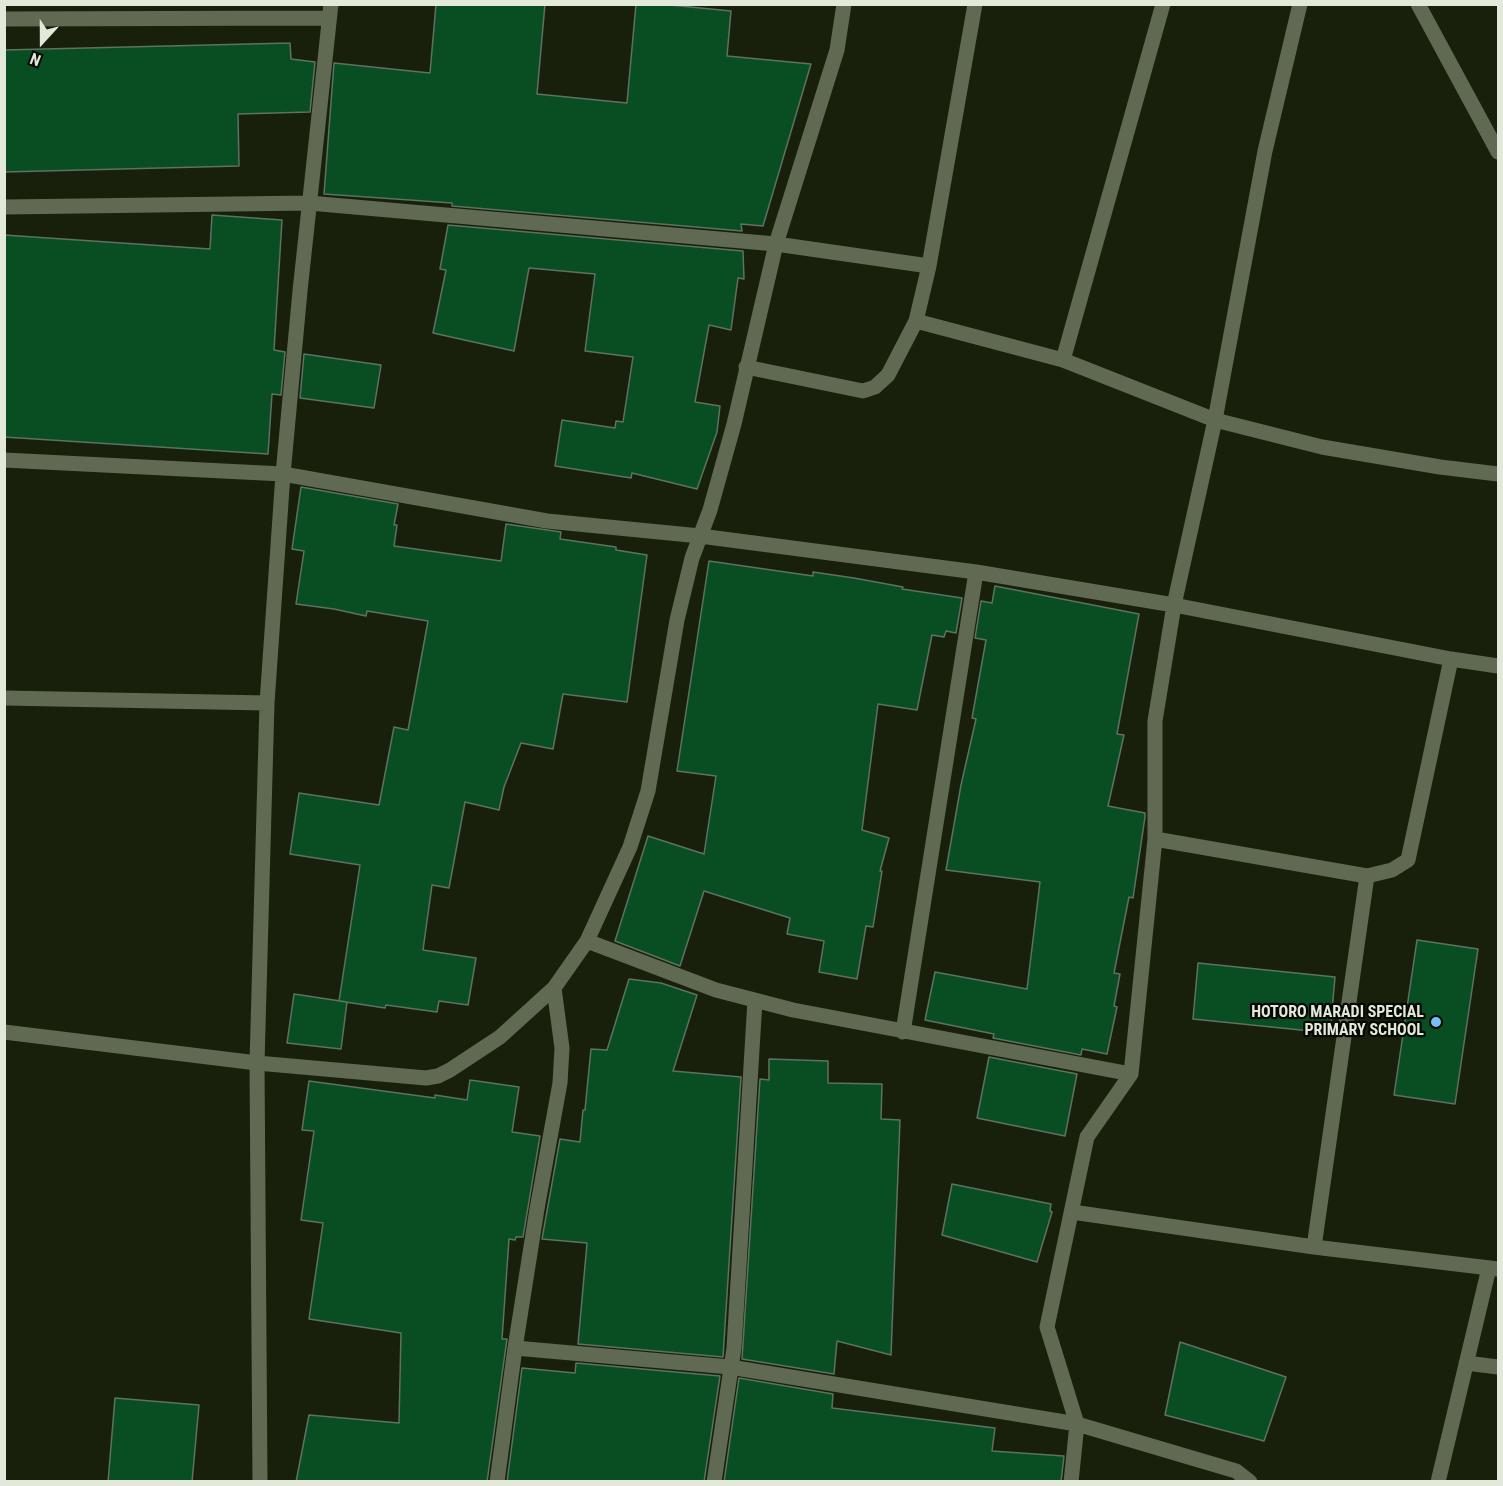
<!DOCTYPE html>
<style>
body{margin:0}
#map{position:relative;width:1503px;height:1486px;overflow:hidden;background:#18200b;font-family:"Roboto Condensed",sans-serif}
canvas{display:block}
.frame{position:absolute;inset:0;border:6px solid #e2e8da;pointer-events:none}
.north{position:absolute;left:12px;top:12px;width:60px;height:60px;-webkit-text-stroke:4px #060802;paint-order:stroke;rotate:201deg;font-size:16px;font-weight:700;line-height:24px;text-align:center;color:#e2e8da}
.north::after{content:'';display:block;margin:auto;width:21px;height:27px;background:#e2e8da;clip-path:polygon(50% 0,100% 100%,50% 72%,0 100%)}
</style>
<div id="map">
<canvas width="1503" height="1486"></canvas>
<div class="frame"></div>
<div class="north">N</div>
</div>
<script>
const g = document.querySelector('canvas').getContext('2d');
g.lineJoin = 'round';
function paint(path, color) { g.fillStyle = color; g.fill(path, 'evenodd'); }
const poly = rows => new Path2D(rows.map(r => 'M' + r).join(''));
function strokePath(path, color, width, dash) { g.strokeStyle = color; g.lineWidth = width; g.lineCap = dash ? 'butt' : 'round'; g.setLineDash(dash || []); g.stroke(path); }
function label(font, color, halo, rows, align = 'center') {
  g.font = font + ' "Roboto Condensed",sans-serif'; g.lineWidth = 4.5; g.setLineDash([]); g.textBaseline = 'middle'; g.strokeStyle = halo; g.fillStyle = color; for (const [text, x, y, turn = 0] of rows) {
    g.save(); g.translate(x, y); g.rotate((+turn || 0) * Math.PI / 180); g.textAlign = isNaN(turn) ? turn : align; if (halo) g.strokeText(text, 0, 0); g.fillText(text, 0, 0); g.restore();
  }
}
const building = poly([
 [436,4,545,4,537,94,627,103,636,4,660,4,731,11,727,56,811,64,763,226,741,224,742,231,452,206,452,203,324,194,334,63,430,73,436,4],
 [290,43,291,59,315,62,310,112,238,114,239,166,4,172,4,50,290,43],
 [212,215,282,220,274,350,285,352,281,395,272,394,268,454,4,437,4,235,210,249,212,215],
 [448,225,743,251,744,279,738,278,731,330,709,325,695,402,720,406,717,432,697,489,632,473,631,478,555,466,562,420,615,428,616,421,623,422,633,357,585,351,595,274,529,268,514,351,433,333,446,270,440,269,448,225],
 [304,354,381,365,374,408,300,398,304,354],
 [301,487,398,504,394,525,397,525,394,546,501,561,506,524,561,532,560,539,616,547,616,550,647,555,627,702,563,694,553,749,521,743,504,787,499,810,465,802,449,888,432,885,423,950,476,958,468,1005,439,1001,437,1012,386,1005,385,1008,339,1001,360,865,290,854,299,793,379,805,394,727,408,730,428,621,367,611,366,616,334,609,296,604,304,551,292,549,301,487],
 [709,561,813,576,813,572,854,578,903,587,902,589,962,598,956,633,946,631,944,637,932,635,917,710,878,704,862,830,889,838,880,871,882,871,873,927,866,926,857,979,819,972,824,941,787,934,790,918,704,891,680,966,615,941,648,836,704,854,716,776,677,771,709,561],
 [995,586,1139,614,1117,734,1124,735,1108,806,1145,813,1145,817,1133,898,1129,897,1114,973,1120,974,1114,1006,1117,1007,1107,1054,1082,1049,1081,1055,993,1038,994,1034,925,1020,935,972,1027,989,1040,882,946,870,961,785,976,719,972,718,986,640,975,638,981,601,992,603,995,586],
 [1417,940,1478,949,1455,1104,1394,1095,1417,940],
 [1198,963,1335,977,1330,1033,1193,1019,1198,963],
 [629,979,661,983,697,995,673,1071,741,1077,723,1357,578,1344,587,1243,542,1239,560,1139,580,1142,583,1110,585,1110,591,1049,607,1050,629,979],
 [294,994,347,1002,341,1049,287,1043,294,994],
 [989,1057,1077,1074,1065,1136,977,1118,989,1057],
 [769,1059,828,1061,828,1083,882,1084,881,1119,900,1120,891,1355,837,1341,834,1374,742,1359,760,1079,769,1080,769,1059],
 [470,1080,519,1087,512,1132,540,1136,523,1237,516,1237,515,1240,509,1239,502,1339,507,1339,487,1482,296,1482,309,1415,399,1423,401,1333,309,1319,323,1223,301,1220,314,1131,302,1130,309,1081,435,1098,435,1095,467,1100,470,1080],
 [952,1184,1051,1204,1050,1211,1052,1212,1037,1262,942,1235,952,1184],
 [1180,1342,1286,1377,1264,1441,1165,1415,1180,1342],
 [576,1363,720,1376,704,1482,507,1482,522,1368,575,1373,576,1363],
 [739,1378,833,1394,832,1408,995,1428,992,1451,1064,1456,1061,1482,724,1482,739,1378],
 [115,1398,199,1405,192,1482,108,1482,115,1398]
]);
const minor = poly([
 [1418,4,1498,152],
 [4,19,329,18],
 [4,207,309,203,776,244,929,266],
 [916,321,1063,360,1215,420,1322,447,1440,467,1498,474],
 [1063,360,1163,4],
 [746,367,863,391,875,387,888,375,916,321,929,266,975,4],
 [4,460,283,474,547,521,700,536,976,572,1174,605,1451,659,1498,666],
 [4,698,267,703],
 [1155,839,1367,876,1314,1247],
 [1367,876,1392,870,1408,860,1451,659],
 [587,941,716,990,793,1010,1131,1074],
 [4,1032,257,1063,426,1078,438,1076,450,1070,500,1037,554,988,587,941,630,847,648,791,677,620,692,558,710,510,734,424,776,244,837,50,844,4],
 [903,1032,976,572],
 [1072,1212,1314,1247,1498,1269],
 [515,1348,730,1367,1077,1424,1236,1471,1250,1482],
 [1466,1363,1498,1367],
 [260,1482,257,1063,267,703,283,474,300,291,331,4],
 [497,1482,515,1348,537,1209,560,1083,562,1048,554,988],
 [714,1482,734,1348,755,1000],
 [1071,1482,1077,1424,1047,1327,1087,1137,1131,1074,1155,839,1155,721,1174,605,1215,420,1265,151,1300,4],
 [1438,1482,1489,1268]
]);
const markers = [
 [1436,1022,6,"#78bff8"]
];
const poiNames = [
 ["HOTORO MARADI SPECIAL",1424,1013],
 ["PRIMARY SCHOOL",1424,1031]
];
paint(building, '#094e22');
strokePath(building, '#5d7260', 1.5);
strokePath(minor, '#606a52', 15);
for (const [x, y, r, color] of markers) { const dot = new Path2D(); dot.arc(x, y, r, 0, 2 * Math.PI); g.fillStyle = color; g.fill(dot); strokePath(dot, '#060802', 2); }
label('bold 16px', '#e2e8da', '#060802', poiNames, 'right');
</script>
